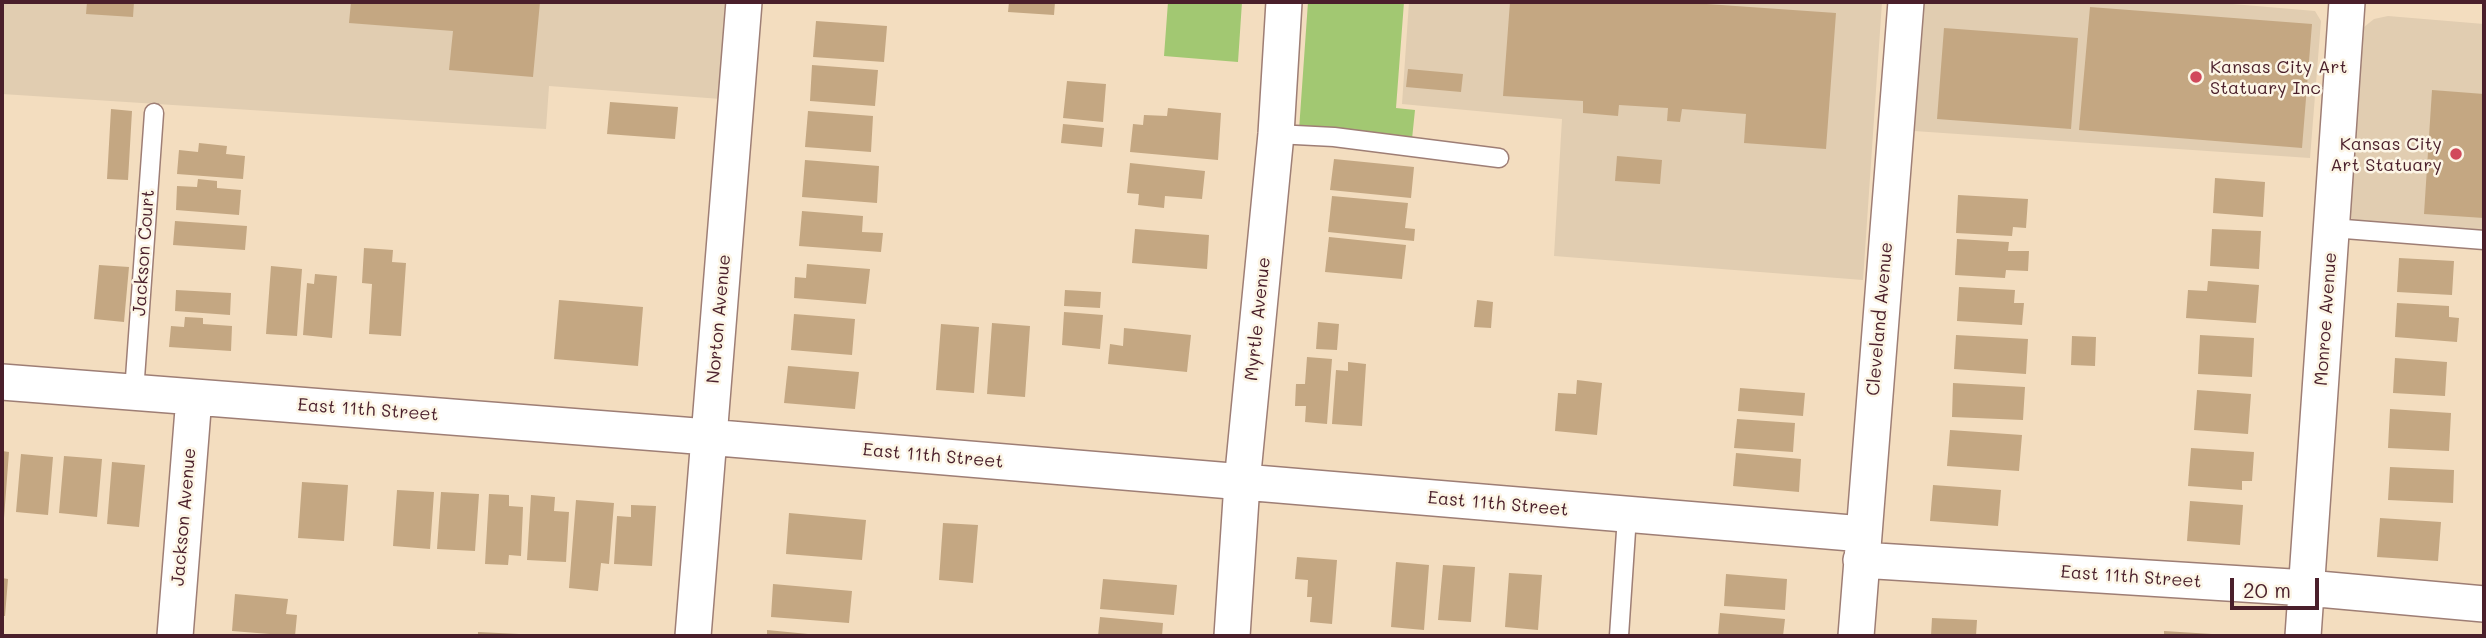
<!DOCTYPE html>
<style>
body{margin:0}
#map{position:relative;width:2486px;height:638px;overflow:hidden;background:#f3ddbf;font-family:Mali,sans-serif}
canvas{display:block}
.frame{position:absolute;inset:0;border:4px solid #4a1f2b;pointer-events:none}
.scale{position:absolute;left:2230px;top:578px;width:89px;height:32px;box-sizing:border-box;border:4px solid #4a1f2b;border-top:0;padding-left:9px;font-size:21px;line-height:24px;white-space:nowrap;color:#4a1f2b;-webkit-text-stroke:5px #fcf5e5;paint-order:stroke}
</style>
<div id="map">
<canvas width="2486" height="638"></canvas>
<div class="frame"></div>
<div class="scale">20 m</div>
</div>
<script>
const g = document.querySelector('canvas').getContext('2d');
g.lineJoin = 'round';
function paint(path, color) { g.fillStyle = color; g.fill(path, 'evenodd'); }
const poly = rows => new Path2D(rows.map(r => 'M' + r).join(''));
function strokePath(path, color, width, dash) { g.strokeStyle = color; g.lineWidth = width; g.lineCap = dash ? 'butt' : 'round'; g.setLineDash(dash || []); g.stroke(path); }
function label(font, color, halo, rows, align = 'center') {
  g.font = font + ' Mali,sans-serif'; g.lineWidth = 5; g.setLineDash([]); g.textBaseline = 'middle'; g.strokeStyle = halo; g.fillStyle = color; for (const [text, x, y, turn = 0] of rows) {
    g.save(); g.translate(x, y); g.rotate((+turn || 0) * Math.PI / 180); g.textAlign = isNaN(turn) ? turn : align; if (halo) g.strokeText(text, 0, 0); g.fillText(text, 0, 0); g.restore();
  }
}
const built = poly([
 [2,2,728,2,721,99,549,86,546,129,2,94],
 [1409,2,1882,2,1863,280,1554,256,1562,119,1402,104],
 [1921,2,2209,2,2315,11,2321,21,2310,158,1914,131],
 [2388,16,2484,24,2484,232,2349,222,2364,27,2374,19]
]);
const green = poly([
 [1168,2,1242,2,1238,62,1164,56],
 [1308,2,1404,2,1396,108,1415,110,1412,139,1299,130]
]);
const building = poly([
 [87,2,134,2,133,17,86,14],
 [351,2,540,2,533,77,449,70,453,31,349,23],
 [1009,2,1055,2,1054,15,1008,12],
 [1510,2,1678,2,1836,13,1826,149,1744,143,1746,114,1682,109,1680,122,1667,121,1668,108,1619,105,1618,116,1583,113,1583,101,1503,96],
 [2090,7,2312,24,2302,148,2079,130],
 [816,21,887,26,884,62,813,57],
 [1944,28,2078,38,2071,129,1937,119],
 [812,65,878,70,875,106,810,101],
 [1408,69,1463,74,1461,92,1406,87],
 [1067,81,1106,84,1103,122,1063,118],
 [2432,90,2484,94,2484,218,2424,214],
 [610,102,678,107,675,139,607,134],
 [1168,108,1221,113,1218,160,1130,152,1133,124,1143,125,1144,115,1167,116],
 [111,109,132,111,128,180,107,179],
 [808,111,873,116,871,152,805,147],
 [1063,124,1104,128,1102,147,1061,143],
 [199,143,227,146,226,154,245,156,243,179,177,174,179,150,198,152],
 [1617,156,1662,160,1660,184,1615,181],
 [1334,159,1414,167,1411,198,1330,190],
 [805,160,879,166,877,203,802,197],
 [1130,163,1205,171,1202,199,1165,196,1164,208,1138,205,1139,194,1127,193],
 [2215,178,2265,182,2263,217,2213,213],
 [198,179,217,181,217,188,241,190,239,215,176,210,177,186,197,187],
 [1958,195,2028,199,2026,228,2013,227,2012,236,1956,233],
 [1332,196,1408,203,1405,228,1415,229,1414,241,1328,232],
 [802,211,863,216,862,232,883,233,881,252,799,246],
 [175,221,247,226,245,250,173,245],
 [1135,229,1209,235,1207,269,1132,263],
 [2212,229,2261,231,2259,269,2210,266],
 [1329,237,1406,245,1402,279,1325,272],
 [1957,239,2009,242,2008,251,2029,251,2028,271,2006,270,2005,278,1955,275],
 [364,248,393,250,392,262,406,263,401,336,369,334,372,284,362,283],
 [2399,258,2454,261,2452,295,2397,292],
 [807,264,870,269,866,304,794,298,795,277,806,278],
 [99,265,129,267,124,322,94,319],
 [271,266,302,269,297,336,266,334],
 [315,274,337,276,332,338,303,335,307,283,314,284],
 [2208,281,2259,285,2256,323,2186,318,2188,290,2207,291],
 [1959,287,2015,290,2014,303,2024,303,2022,325,1957,321],
 [176,290,231,293,230,315,175,311],
 [1065,290,1101,292,1100,308,1064,306],
 [559,300,643,307,638,366,554,359],
 [1477,300,1493,302,1491,328,1474,327],
 [2397,303,2449,306,2449,317,2459,318,2457,342,2395,337],
 [1064,312,1103,315,1100,349,1062,345],
 [794,314,855,319,852,355,791,350],
 [185,317,203,318,203,324,232,326,231,351,169,347,171,326,184,327],
 [1318,322,1339,324,1337,350,1316,349],
 [992,323,1030,326,1025,397,987,394],
 [941,324,979,327,974,393,936,390],
 [1124,328,1191,335,1187,372,1108,364,1110,344,1123,346],
 [1956,335,2028,339,2026,374,1954,369],
 [2200,335,2254,338,2252,377,2198,374],
 [2072,336,2096,337,2095,366,2071,365],
 [1307,357,1332,359,1327,424,1305,422,1306,406,1295,406,1296,384,1305,384],
 [2395,358,2447,362,2445,396,2393,393],
 [1348,362,1366,364,1362,426,1332,424,1336,370,1348,371],
 [788,366,859,372,855,409,784,403],
 [1577,380,1602,383,1597,435,1555,431,1558,393,1576,394],
 [1953,383,2025,387,2023,420,1952,417],
 [1740,388,1805,393,1803,416,1738,411],
 [2197,390,2251,394,2248,434,2194,430],
 [2390,409,2451,413,2449,451,2388,448],
 [1737,419,1795,423,1793,452,1734,448],
 [1950,430,2022,435,2019,471,1947,466],
 [2191,448,2254,452,2252,481,2242,481,2242,490,2188,486],
 [2,451,9,452,4,518,2,518],
 [1736,453,1801,459,1799,492,1733,486],
 [21,454,53,457,48,515,16,512],
 [64,456,102,459,97,517,59,513],
 [112,462,145,465,139,527,107,524],
 [2390,467,2454,470,2453,503,2388,500],
 [302,482,348,485,344,541,298,538],
 [1933,485,2001,490,1998,526,1930,521],
 [397,490,434,492,430,549,393,546],
 [441,492,479,494,475,551,437,549],
 [489,494,509,495,509,506,523,507,521,556,509,555,508,565,485,564],
 [531,495,555,497,554,511,569,512,566,562,527,560],
 [576,500,614,503,609,564,601,563,598,591,569,588],
 [2190,501,2243,505,2240,545,2187,541],
 [631,505,656,506,652,566,614,564,617,516,631,517],
 [789,513,866,520,862,560,786,554],
 [2380,518,2441,522,2438,561,2377,557],
 [943,523,978,525,973,583,939,580],
 [1297,557,1337,560,1332,624,1310,622,1312,597,1307,597,1308,580,1295,579],
 [1396,562,1429,565,1424,630,1391,627],
 [1443,565,1475,567,1471,622,1438,620],
 [1509,573,1542,575,1538,630,1505,627],
 [1726,574,1787,579,1785,610,1724,606],
 [2,578,8,579,5,616,2,616],
 [1103,579,1177,585,1174,615,1100,609],
 [773,584,852,591,849,623,771,617],
 [235,594,288,599,286,614,297,615,295,636,232,631],
 [1720,613,1785,619,1783,636,1718,636],
 [1100,617,1163,623,1162,636,1098,636],
 [1932,618,1977,620,1976,636,1931,636],
 [767,630,808,634,808,636,767,636],
 [2164,631,2212,634,2212,636,2164,636],
 [478,632,519,634,519,636,478,636]
]);
const service = poly([
 [1276,134,1334,137,1499,158],
 [2332,228,2484,240],
 [134,392,154,113],
 [1619,636,1627,516]
]);
const minor = poly([
 [2,382,683,435,1863,534],
 [1861,560,2307,588,2484,604],
 [175,636,194,397],
 [693,636,744,2],
 [1232,636,1242,483,1276,134,1284,2],
 [1856,636,1906,2],
 [2303,636,2347,2]
]);
const markers = [
 [2196,77,7,"#d1495b"],
 [2456,154,7,"#d1495b"]
];
const poiNames = [
 ["Kansas City Art",2210,67],
 ["Statuary Inc",2210,88],
 ["Kansas City",2442,144,"right"],
 ["Art Statuary",2442,165,"right"]
];
const streetNames = [
 ["Jackson Court",144,253,-86],
 ["Norton Avenue",719,319,-85],
 ["Myrtle Avenue",1258,319,-84],
 ["Cleveland Avenue",1880,319,-85],
 ["Monroe Avenue",2326,319,-86],
 ["East 11th Street",368,410,4],
 ["East 11th Street",933,456,5],
 ["East 11th Street",1498,504,5],
 ["Jackson Avenue",184,517,-85],
 ["East 11th Street",2131,577,4]
];
paint(built, '#e1cdb1');
paint(green, '#a2c872');
paint(building, '#c4a782');
strokePath(service, '#9e7e75', 21);
strokePath(minor, '#9e7e75', 38);
strokePath(service, '#fff', 18);
strokePath(minor, '#fff', 35);
for (const [x, y, r, color] of markers) { const dot = new Path2D(); dot.arc(x, y, r, 0, 2 * Math.PI); g.fillStyle = color; g.fill(dot); strokePath(dot, '#fcf5e5', 2.5); }
label('18px', '#4a1f2b', '#fcf5e5', poiNames, 'left');
label('18px', '#4a1f2b', '#fcf5e5', streetNames);
</script>
